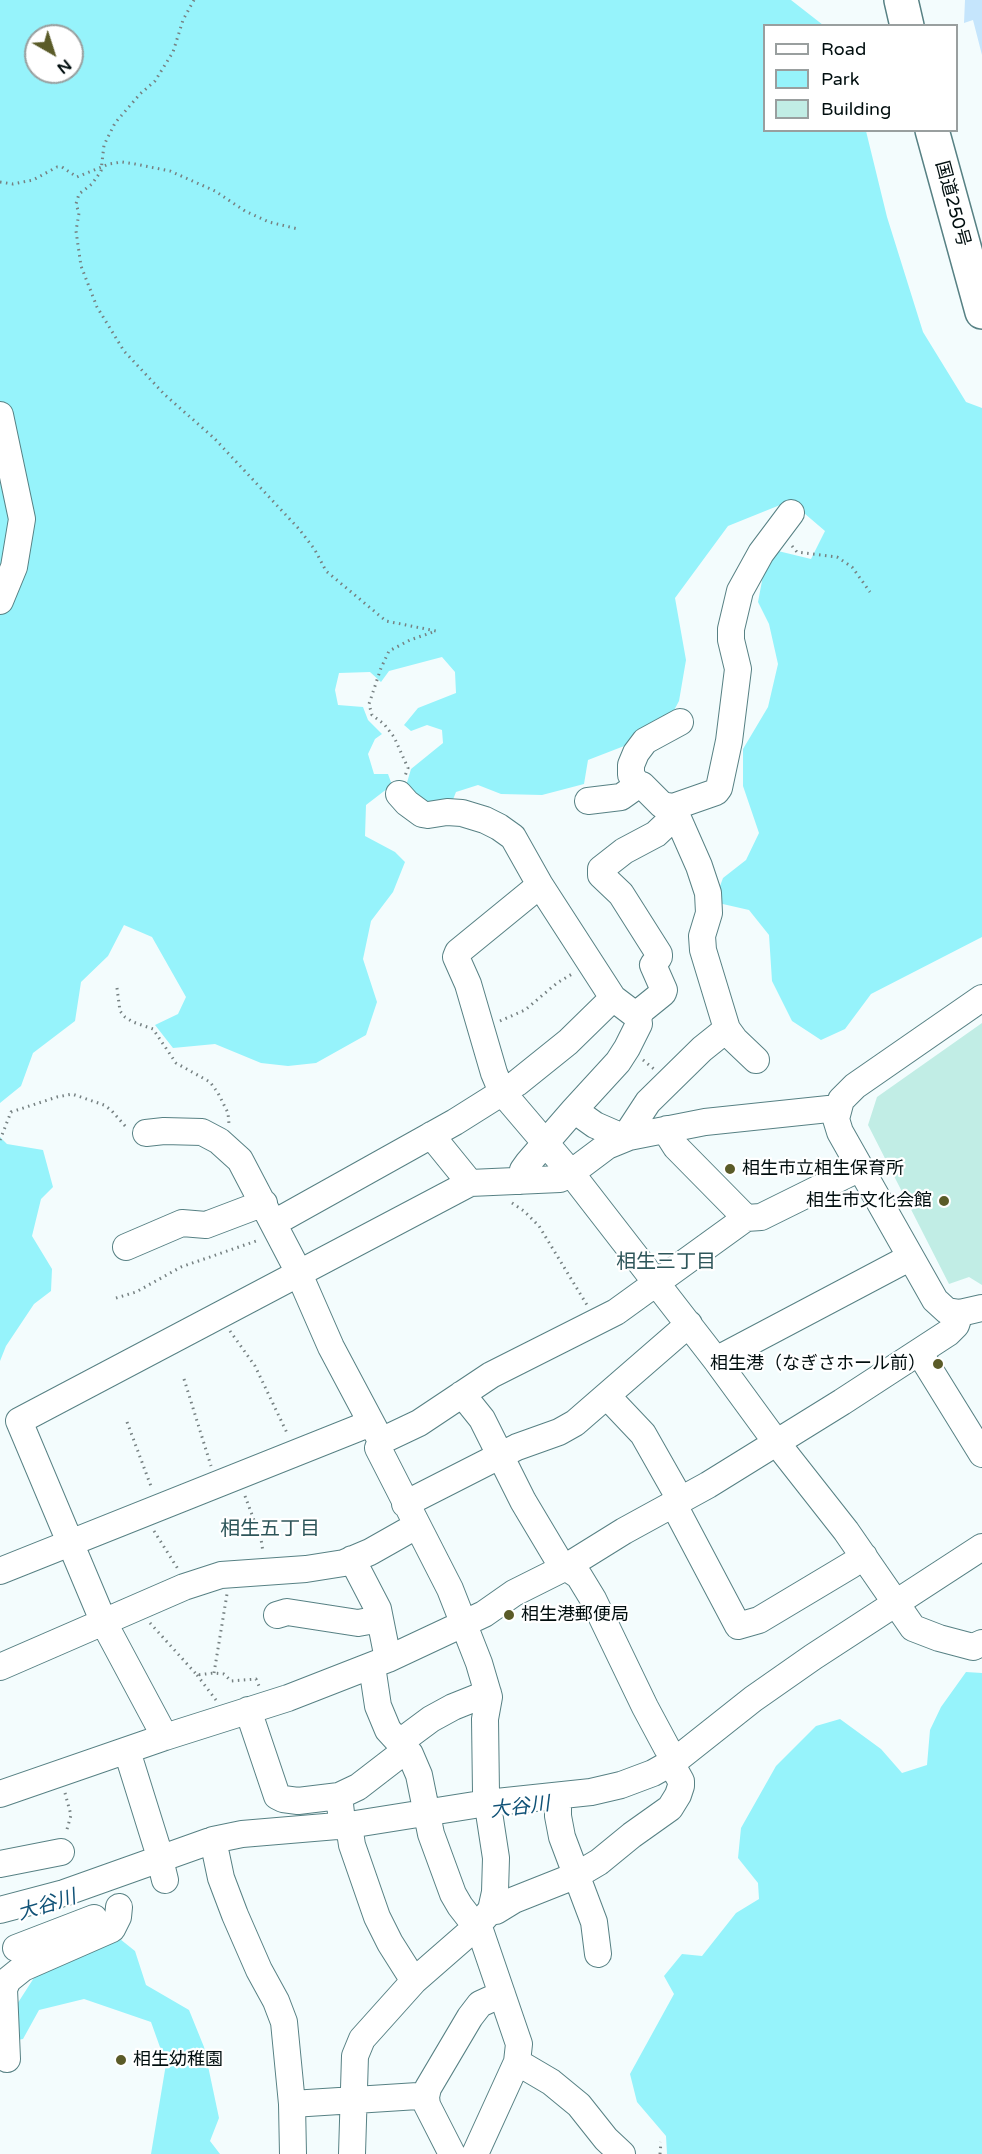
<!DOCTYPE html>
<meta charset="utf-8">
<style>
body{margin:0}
#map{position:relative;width:982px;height:2154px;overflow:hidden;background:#f3fcfd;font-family:"Varela Round",sans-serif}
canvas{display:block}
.legend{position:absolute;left:763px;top:24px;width:195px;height:108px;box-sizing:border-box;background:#fff;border:2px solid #999f9f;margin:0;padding:8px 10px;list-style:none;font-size:18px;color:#010e0f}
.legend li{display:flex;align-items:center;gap:12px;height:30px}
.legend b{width:30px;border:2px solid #999f9f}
.north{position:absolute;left:24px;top:24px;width:60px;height:60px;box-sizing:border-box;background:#fff;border:2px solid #999f9f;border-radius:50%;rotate:141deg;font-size:16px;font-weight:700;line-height:24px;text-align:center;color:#010e0f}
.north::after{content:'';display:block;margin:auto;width:21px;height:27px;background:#5a5b28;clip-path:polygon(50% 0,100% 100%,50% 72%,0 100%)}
</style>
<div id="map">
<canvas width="982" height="2154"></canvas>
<ul class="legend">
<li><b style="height:8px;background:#fff"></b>Road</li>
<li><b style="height:16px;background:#96f3fb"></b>Park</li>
<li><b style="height:16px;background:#c1ede5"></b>Building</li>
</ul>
<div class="north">N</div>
</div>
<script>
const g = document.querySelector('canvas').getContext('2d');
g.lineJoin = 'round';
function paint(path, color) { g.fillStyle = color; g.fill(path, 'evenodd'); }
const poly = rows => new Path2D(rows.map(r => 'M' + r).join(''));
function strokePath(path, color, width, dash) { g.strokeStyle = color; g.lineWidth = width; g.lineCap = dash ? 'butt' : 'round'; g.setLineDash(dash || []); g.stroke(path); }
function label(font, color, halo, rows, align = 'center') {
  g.font = font + ' "Varela Round","Noto Sans JP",sans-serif'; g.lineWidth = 4.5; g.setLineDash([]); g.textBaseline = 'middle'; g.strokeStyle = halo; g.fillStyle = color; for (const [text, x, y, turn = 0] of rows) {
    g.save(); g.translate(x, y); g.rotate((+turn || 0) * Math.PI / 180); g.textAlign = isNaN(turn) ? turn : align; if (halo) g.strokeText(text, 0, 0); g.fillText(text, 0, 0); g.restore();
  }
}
const green = poly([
 [0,0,791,0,823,25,764,26,764,130,866,131,887,217,923,332,966,402,982,408,982,937,871,994,845,1029,821,1040,792,1021,772,981,769,935,749,910,714,902,723,878,746,860,759,833,743,786,743,749,768,707,778,664,769,624,758,602,765,565,778,551,811,559,825,531,790,501,728,526,675,598,686,660,679,701,663,731,588,760,584,784,542,795,501,794,478,785,456,792,452,802,434,807,406,786,411,769,443,743,442,730,427,725,411,731,404,725,418,708,456,693,455,672,442,657,389,671,381,682,370,672,339,673,335,690,338,705,363,707,368,720,382,734,375,739,368,754,374,774,388,774,392,785,366,805,365,836,395,852,405,862,393,892,371,921,363,959,377,1002,366,1035,316,1063,288,1066,261,1063,215,1044,173,1048,155,1025,178,1014,186,997,152,937,124,925,108,956,81,982,75,1021,33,1053,21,1086,0,1103],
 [36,36,72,36,72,72,36,72],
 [0,1137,7,1144,43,1150,53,1187,41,1199,32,1236,52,1269,51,1291,34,1304,6,1346,0,1361],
 [966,1672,982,1673,982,2154,667,2154,666,2136,637,2102,630,2074,674,1994,664,1976,682,1954,702,1956,736,1913,759,1899,758,1883,738,1858,741,1828,776,1766,816,1726,840,1719,881,1749,902,1773,927,1765,930,1730,941,1707],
 [120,1939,135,1951,146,1985,189,2010,204,2047,219,2118,210,2141,220,2154,151,2154,166,2064,151,2022,84,1999,39,2010,23,2039,12,2041,12,2012,39,1970]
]);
const water = poly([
 [965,0,982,0,982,55,973,20,964,23]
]);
const building = poly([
 [982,1023,982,1285,969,1277,949,1284,868,1125,877,1097]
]);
const path = poly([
 [194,0,183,20,173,52,155,81,140,94,115,123,104,145,101,171,92,184,79,194,76,204,79,213,76,231,81,266,97,307,124,351,165,395,214,438,299,529,315,550,326,571,386,621,436,631,410,640,389,651,381,668,369,704,372,715,384,724,394,737,408,768,405,776],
 [0,182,13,184,33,180,57,167,62,167,77,177,109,164,122,162,135,164,170,171,215,191,245,211,269,222,298,229],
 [792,546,797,552,837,557,852,567,870,592],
 [117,988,120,1011,125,1017,133,1022,153,1029,176,1063,210,1082,218,1093,228,1113,229,1124],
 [500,1021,525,1010,557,983,572,974],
 [643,1060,654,1069],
 [0,1140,11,1112,57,1097,72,1094,104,1105,111,1110,126,1127],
 [512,1203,524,1211,539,1226,587,1305],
 [116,1298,136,1292,181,1267,259,1240],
 [230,1331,255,1366,288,1435],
 [184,1379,211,1466],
 [127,1422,152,1489],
 [245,1496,261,1539,263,1552],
 [154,1531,178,1569],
 [150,1623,197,1675,214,1673,224,1674,231,1681,256,1679,259,1686],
 [214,1673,227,1594],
 [197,1675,216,1700],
 [65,1793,71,1815,66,1833],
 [660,2154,661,2142]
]);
const minor = poly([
 [0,415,22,519,14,567,0,601],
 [638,785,631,775,631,765,636,753,645,741,680,722],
 [399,794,407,803,422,814,428,815,447,812,462,813,485,820,499,827,513,837,540,885,458,952,456,957,468,984,494,1073,502,1092,571,1173,716,1360,776,1442,846,1531,913,1628,939,1638,973,1647,982,1643],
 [588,801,621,797,638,785,642,785,662,805,673,807,699,866,708,893,709,913,702,936,703,950,727,1029,735,1040,756,1060],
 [673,807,716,792,719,788,729,741,738,669,731,640,731,629,740,591,761,553,791,513],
 [540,885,613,998,638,1017,639,1024,627,1048,618,1062,574,1110],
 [982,998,855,1086,841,1100,836,1119,840,1132,935,1300,947,1311,960,1313,982,1308],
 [638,1017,642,1010,663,993,664,990,653,965,659,957,659,954,621,894,601,875,601,869,624,851,656,834,676,815],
 [667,1129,669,1136,676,1147,746,1218],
 [146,1133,164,1131,202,1132,219,1141,240,1160,296,1267,331,1347,381,1441],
 [431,1135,470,1183],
 [629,1137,629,1131,648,1102,702,1049,727,1029],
 [520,1181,523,1170,528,1163,574,1110,595,1125,618,1135,620,1140],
 [274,1223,455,1122,517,1083,568,1042,613,998],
 [126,1247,182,1223,206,1225,264,1203],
 [919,1352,982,1454],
 [716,1360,909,1258],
 [462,1394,482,1419,523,1501,560,1563,579,1576,593,1599,645,1707,667,1748,676,1760],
 [607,1396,643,1434,681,1501],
 [405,1504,517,1447,559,1432,575,1423,689,1324],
 [674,1505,738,1626,759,1620,851,1565,864,1556],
 [352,1559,378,1609,388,1659],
 [0,1571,371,1423],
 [277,1615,287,1612,358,1623,380,1619],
 [372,1666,378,1706,388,1730,410,1754,419,1775,431,1834,453,1894,460,1906,481,1933,519,2044,517,2062,475,2154],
 [0,1667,184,1587,221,1575,306,1569,344,1563,370,1552,416,1526],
 [248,1710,277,1796,283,1799,298,1801,339,1796],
 [165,1737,104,1623,19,1421,470,1183,560,1179,571,1173,607,1146,629,1137,705,1122,838,1108],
 [400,1742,431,1719,453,1707,488,1693],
 [127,1751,157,1847,165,1880],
 [0,1794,165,1737,288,1698,388,1659,484,1614,514,1593,566,1567,624,1531,708,1485,842,1402,948,1333,956,1325,960,1313],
 [558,1796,558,1816,562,1837,594,1922,598,1954],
 [341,1813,339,1796,358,1787,406,1750],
 [349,1825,352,1845,377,1917,390,1943,414,1981],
 [213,1840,221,1878,235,1915,259,1970,276,2001,284,2022,292,2104,293,2154],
 [0,1864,61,1852],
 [0,1910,64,1893,213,1840,242,1834,349,1825,487,1803,591,1792,621,1785,653,1773,676,1760,753,1699,813,1657,982,1547],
 [491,1910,496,1911,514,1900,577,1875,599,1862,632,1835,670,1808,678,1795,681,1786,681,1781,671,1763],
 [16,1948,94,1918],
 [7,2059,4,1989,8,1980,23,1968,112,1929,118,1917,119,1907],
 [517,2062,551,2082,579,2105,606,2139,622,2154],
 [292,2104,418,2096,426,2097],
 [352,2154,355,2056,362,2039,414,1981,477,1926,491,1910,495,1892,496,1858,486,1793,485,1719,489,1697,479,1663,450,1589,378,1448,381,1441,419,1423,491,1375,616,1312,746,1218,761,1217,860,1168],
 [452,2154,427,2105,426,2097,428,2088,470,2017,480,2004,502,1994]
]);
const highway = poly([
 [901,0,907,26],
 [932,130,982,312]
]);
const markers = [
 [730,1169,6,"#5a5b28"],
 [944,1201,6,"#5a5b28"],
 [938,1364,6,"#5a5b28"],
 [509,1615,6,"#5a5b28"],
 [121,2060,6,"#5a5b28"]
];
const streetNames = [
 ["国道250号",952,204,75]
];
const poiNames = [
 ["相生市立相生保育所",742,1169],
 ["相生市文化会館",932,1201,"right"],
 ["相生港（なぎさホール前）",926,1364,"right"],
 ["相生港郵便局",521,1615],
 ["相生幼稚園",133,2060]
];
const neighbourhoodNames = [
 ["相生三丁目",666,1263],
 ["相生五丁目",270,1530]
];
const waterNames = [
 ["大谷川",520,1808,-7],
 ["大谷川",47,1906,-17]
];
paint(green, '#96f3fb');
paint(water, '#c5e5fc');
paint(building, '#c1ede5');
strokePath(minor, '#578184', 28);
strokePath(highway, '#578184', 36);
strokePath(path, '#768182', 3, [1.5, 4.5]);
strokePath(minor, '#fff', 26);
strokePath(highway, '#fff', 33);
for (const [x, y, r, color] of markers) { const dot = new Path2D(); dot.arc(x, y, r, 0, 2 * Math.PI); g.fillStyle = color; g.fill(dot); strokePath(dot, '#fff', 2); }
label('18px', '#010e0f', '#fff', streetNames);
label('18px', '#010e0f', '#fff', poiNames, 'left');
label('20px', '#2e565a', '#fff', neighbourhoodNames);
label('italic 20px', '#105277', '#fff', waterNames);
</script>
